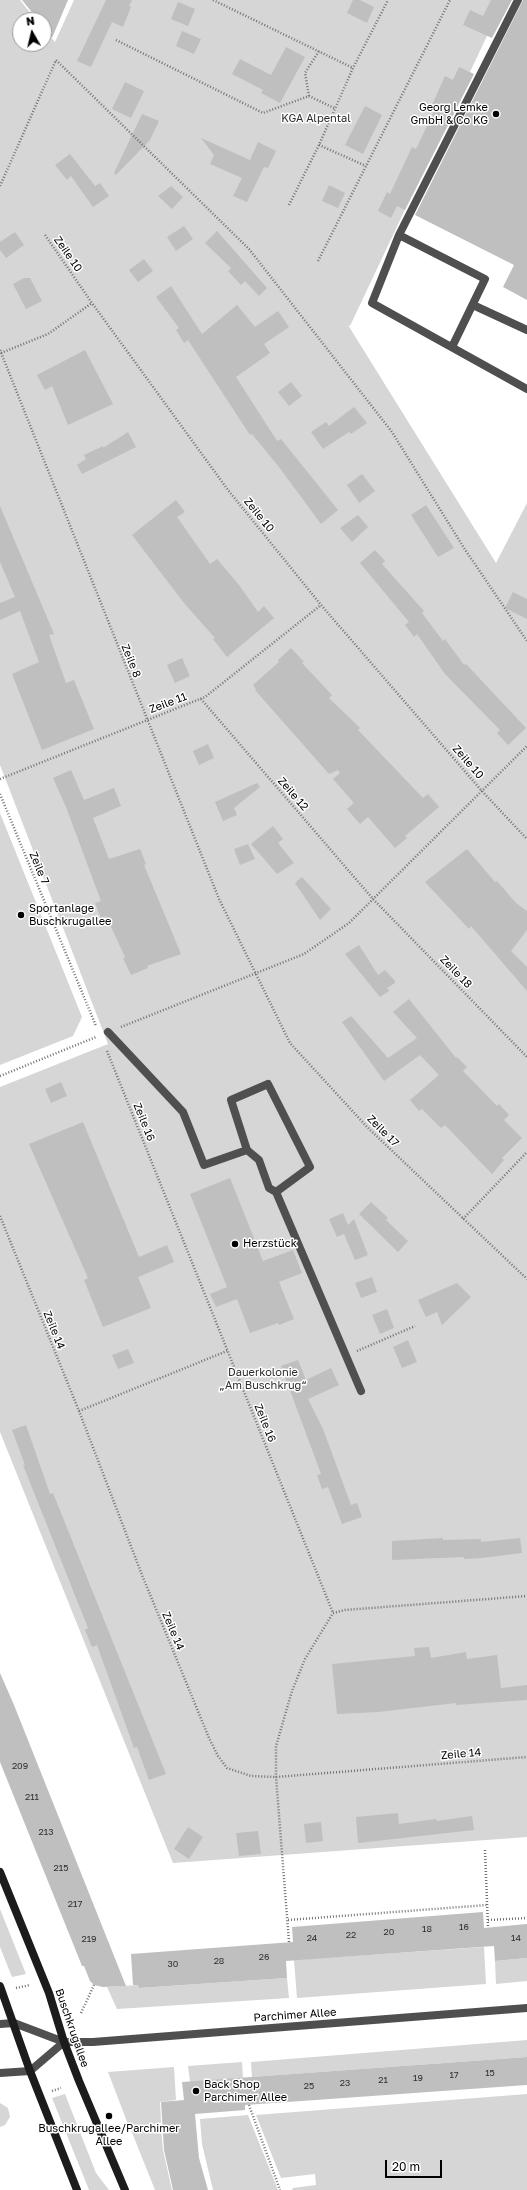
<!DOCTYPE html>
<meta charset="utf-8">
<style>
body{margin:0}
#map{position:relative;width:527px;height:2190px;overflow:hidden;background:#fff;font-family:"Golos Text",sans-serif}
canvas{display:block}
.north{position:absolute;left:12px;top:12px;width:40px;height:40px;box-sizing:border-box;background:#fff;border:1px solid #999;border-radius:50%;rotate:352deg;font-size:11px;font-weight:700;line-height:16px;text-align:center;color:#000}
.north::after{content:'';display:block;margin:auto;width:14px;height:18px;background:#000;clip-path:polygon(50% 0,100% 100%,50% 72%,0 100%)}
.scale{position:absolute;left:385px;top:2160px;width:57px;height:18px;box-sizing:border-box;border:2px solid #000;border-top:0;padding-left:5px;font-size:12px;line-height:14px;white-space:nowrap;color:#000;-webkit-text-stroke:3px #fff;paint-order:stroke}
</style>
<div id="map">
<canvas width="527" height="2190"></canvas>
<div class="north">N</div>
<div class="scale">20 m</div>
</div>
<script>
const g = document.querySelector('canvas').getContext('2d');
g.lineJoin = 'round';
function paint(path, color) { g.fillStyle = color; g.fill(path, 'evenodd'); }
const poly = rows => new Path2D(rows.map(r => 'M' + r).join(''));
function strokePath(path, color, width, dash) { g.strokeStyle = color; g.lineWidth = width; g.lineCap = dash ? 'butt' : 'round'; g.setLineDash(dash || []); g.stroke(path); }
function label(font, color, halo, rows, align = 'center') {
  g.font = font + ' "Golos Text",sans-serif'; g.lineWidth = 3; g.setLineDash([]); g.textBaseline = 'middle'; g.strokeStyle = halo; g.fillStyle = color; for (const [text, x, y, turn = 0] of rows) {
    g.save(); g.translate(x, y); g.rotate((+turn || 0) * Math.PI / 180); g.textAlign = isNaN(turn) ? turn : align; if (halo) g.strokeText(text, 0, 0); g.fillText(text, 0, 0); g.restore();
  }
}
const green = poly([
 [0,0,20,0,36,20,20,20,20,44,44,44,44,30,55,42,74,0,504,0,350,326,348,325,496,563,527,503,527,1837,173,1863,0,1432,0,1087,108,1044,0,765],
 [0,813,82,1017,73,1036,0,1065],
 [0,1909,26,1974,12,1977,0,1947],
 [484,1947,486,1984,297,1998,294,1960],
 [527,1958,527,1981,496,1984,495,1961],
 [287,1978,289,1998,117,2009,107,1987,138,1985,139,1988],
 [527,2040,527,2057,252,2077,251,2062],
 [242,2062,243,2078,190,2082,188,2066],
 [174,2067,176,2100,160,2102,161,2123,129,2127,108,2072],
 [65,2094,96,2173,109,2190,89,2190,52,2098],
 [527,2094,527,2190,292,2190,293,2188,316,2185,315,2174,281,2178,256,2115],
 [0,2103,8,2108,10,2117,5,2125,0,2127],
 [248,2115,278,2190,213,2190,202,2144,200,2119],
 [161,2128,163,2150,172,2190,155,2190,131,2130]
]);
const building = poly([
 [22,0,68,0,52,38,44,27,44,20,38,20],
 [106,0,132,0,129,6,131,7,123,27,112,22,91,67,77,61],
 [353,0,360,0,374,7,367,23,347,13],
 [491,0,512,0,492,38,463,25,470,10,483,16],
 [523,0,527,0,527,300,503,287,514,265,415,215],
 [178,2,195,9,188,26,171,19],
 [182,31,201,39,194,54,176,46],
 [286,47,305,57,280,103,261,93,263,90,232,74,240,59,271,75],
 [459,67,474,74,405,210,397,206,391,218,378,211,387,192,390,194,412,147,416,149,436,107,432,105,445,76,453,80],
 [125,82,144,91,131,118,112,109],
 [365,106,382,115,363,154,345,145],
 [142,114,159,121,150,140,116,175,114,173],
 [201,138,250,160,258,142,276,151,268,168,264,167,247,202,233,196,242,178,210,164,214,155],
 [70,154,95,186,100,183,109,196,93,207,71,176,67,180,55,165],
 [329,185,345,193,338,208,322,201],
 [171,186,183,197,172,209,158,196],
 [184,226,193,239,176,251,167,237],
 [217,231,267,288,259,296,245,281,241,285,228,271,231,268,205,243],
 [15,232,24,245,6,258,0,250,0,242],
 [144,259,153,271,138,282,129,270],
 [24,278,30,278,42,301,26,309,13,284],
 [171,286,202,334,237,305,255,327,278,311,289,327,264,344,270,353,236,377,277,441,281,439,338,510,321,524,279,467,252,434,250,435,188,340,184,343,176,330,179,328,156,297],
 [85,350,113,404,68,425,52,386,45,390,37,375],
 [291,382,302,396,289,406,278,392],
 [354,407,367,423,351,434,349,432,323,449,311,432,326,422,329,426],
 [128,432,136,447,82,474,77,465,86,459,84,455,103,446,103,448],
 [362,474,375,491,359,503,347,485],
 [176,500,185,512,177,517,210,564,217,559,239,585,258,612,264,606,274,618,227,657,213,639,215,638,184,603,132,535],
 [426,505,454,548,438,557,411,515],
 [0,506,54,634,49,635,66,683,74,680,94,729,42,750,12,674,39,662,20,611,0,620,0,603,15,597,0,562],
 [358,515,368,527,352,542,340,528],
 [375,550,385,561,382,564,424,611,422,613,443,641,445,639,464,665,466,664,526,728,508,745,497,733,500,730,445,674,417,634,414,637,405,625,409,622,360,563],
 [513,592,527,599,527,619,505,608],
 [291,648,304,662,302,663,332,695,329,698,360,728,358,730,423,798,428,794,439,807,405,836,407,838,395,848,368,817,360,824,347,809,354,803,333,779,340,773,338,770,329,774,255,690,256,689,253,685,279,662,278,660],
 [182,658,190,676,175,683,167,665],
 [208,744,214,758,199,765,193,751],
 [71,770,84,800,114,788,121,806,93,818,109,859,140,849,146,864,144,865,181,954,147,966,148,968,131,975,123,958,125,957,106,916,101,918,95,903,101,901,66,807,53,778],
 [257,783,260,787,234,808,237,815,223,821,215,802],
 [273,826,283,839,278,843,294,863,277,874,251,844],
 [248,844,255,859,240,865,234,849],
 [467,849,495,882,497,881,516,903,527,911,527,930,511,951,527,967,527,991,471,926,469,929,425,882],
 [302,877,331,909,320,920,295,883],
 [359,945,378,975,385,970,395,981,395,983,387,988,389,991,380,997,345,954],
 [409,999,456,1058,457,1057,467,1067,463,1071,497,1106,499,1104,509,1115,504,1120,522,1138,502,1158,504,1160,492,1174,445,1125,441,1128,422,1109,419,1111,410,1100,439,1075,420,1055,384,1081,342,1022,351,1016,388,1058,417,1038,393,1012],
 [61,1082,67,1096,51,1103,45,1089],
 [83,1122,139,1257,167,1245,174,1262,138,1277,151,1308,103,1327,84,1280,88,1278,29,1144],
 [230,1178,263,1261,293,1250,302,1273,279,1282,294,1319,279,1325,278,1323,250,1333,237,1299,216,1307,210,1294,227,1287,190,1194],
 [371,1202,388,1218,386,1220,408,1241,398,1252,359,1214],
 [343,1213,348,1225,354,1219,368,1255,355,1260,344,1234,337,1237,329,1219],
 [372,1277,377,1292,361,1298,355,1283],
 [457,1283,471,1297,442,1325,437,1312,426,1317,418,1300],
 [387,1309,394,1328,380,1334,372,1315],
 [408,1340,417,1362,402,1368,393,1347],
 [128,1349,134,1363,118,1369,112,1355],
 [298,1360,306,1380,331,1368,339,1385,308,1399,323,1429,351,1505,357,1503,362,1517,342,1524,328,1487,322,1489,317,1475,321,1474,281,1366],
 [26,1425,50,1494,53,1493,166,1774,149,1780,137,1747,134,1748,97,1645,92,1647,85,1630,88,1628,23,1465,25,1465,12,1430],
 [443,1538,443,1540,481,1539,481,1542,520,1538,522,1553,482,1558,464,1559,464,1557,392,1560,392,1541],
 [429,1647,431,1658,466,1652,467,1659,497,1655,501,1688,527,1685,527,1700,456,1705,456,1703,378,1712,337,1714,332,1664,415,1656,414,1648],
 [0,1673,14,1705,126,1986,103,1987,94,1985,90,1981,84,1966,82,1966,0,1762],
 [398,1813,399,1824,436,1819,437,1821,472,1816,474,1830,358,1843,356,1817],
 [321,1822,323,1841,306,1843,304,1824],
 [188,1827,203,1837,189,1859,174,1849],
 [258,1831,261,1854,239,1856,236,1833],
 [483,1912,484,1928,527,1924,527,1958,495,1961,494,1946,286,1961,287,1978,139,1988,138,1985,133,1985,131,1954,293,1942,292,1927],
 [527,2057,527,2085,245,2105,245,2110,195,2114,199,2158,208,2190,173,2190,164,2150,161,2102,184,2100,182,2082]
]);
const path = poly([
 [213,0,353,68],
 [116,40,263,113,309,96,334,108],
 [309,96,305,73,319,51],
 [319,145,366,166],
 [0,186,56,60,249,249,392,432,464,548,527,641],
 [289,205,319,145,353,68,388,0],
 [45,235,92,303,228,490,321,605,481,790,527,839],
 [318,261,450,0],
 [0,350,219,899,290,1043,368,1128,527,1279],
 [1,353,48,334,92,303],
 [201,699,373,899,527,1057],
 [0,779,205,697,321,605],
 [0,794,96,1026],
 [121,1027,304,954,349,923,527,746],
 [107,1051,333,1613],
 [0,1076,96,1037],
 [0,1216,79,1411,142,1575,209,1738,218,1756,227,1768,251,1776,276,1777,527,1757],
 [463,1219,527,1152],
 [357,1351,415,1326],
 [79,1411,227,1351],
 [333,1613,345,1610,527,1596],
 [485,1850,488,1927],
 [288,1920,487,1905],
 [488,1920,527,1918],
 [289,1942,276,1777,276,1746,292,1691,305,1659,333,1613],
 [16,1988,30,1985],
 [81,2013,94,1985],
 [52,2091,61,2088],
 [249,2105,280,2190]
]);
const service = poly([
 [518,0,399,235,372,303,527,389],
 [399,235,485,279,452,347],
 [473,305,527,330],
 [108,1032,183,1112,204,1165,247,1150,231,1100,268,1084,310,1167,276,1192,269,1188,259,1160,247,1150],
 [276,1192,361,1391]
]);
const minor = poly([
 [14,2023,64,2042,93,2042,527,2008],
 [30,2071,64,2042]
]);
const tertiary = poly([
 [0,2024,14,2023],
 [0,2073,30,2071]
]);
const secondary = poly([
 [0,1872,49,1993,64,2042,79,2081,125,2190],
 [0,1986,30,2071,77,2190]
]);
const markers = [
 [496,114,4,"#000"],
 [21,915,4,"#000"],
 [235,1244,4,"#000"],
 [196,2091,4,"#000"],
 [109,2116,4,"#000"]
];
const numberNames = [
 ["209",20,1766],
 ["211",32,1797],
 ["213",46,1832],
 ["215",61,1868],
 ["217",75,1904],
 ["16",464,1927],
 ["18",427,1929],
 ["20",389,1932],
 ["22",351,1935],
 ["24",312,1938],
 ["14",516,1938],
 ["219",89,1939],
 ["26",264,1957],
 ["28",219,1961],
 ["30",173,1964],
 ["15",490,2073],
 ["17",454,2075],
 ["19",418,2078],
 ["21",383,2080],
 ["23",345,2083],
 ["25",309,2086]
];
const poiNames = [
 ["Georg Lemke",488,108,"right"],
 ["GmbH & Co KG",488,121,"right"],
 ["Sportanlage",29,909],
 ["Buschkrugallee",29,922],
 ["Herzstück",243,1244],
 ["Back Shop",204,2085],
 ["Parchimer Allee",204,2098],
 ["Buschkrugallee/Parchimer",109,2129,"center"],
 ["Allee",109,2142,"center"]
];
const parkNames = [
 ["KGA Alpental",316,119],
 ["Dauerkolonie",263,1373],
 ["„Am Buschkrug“",263,1386]
];
const streetNames = [
 ["Zeile 10",68,254,55],
 ["Zeile 10",259,515,51],
 ["Zeile 8",131,661,68],
 ["Zeile 11",168,703,-21],
 ["Zeile 10",468,762,49],
 ["Zeile 12",293,794,49],
 ["Zeile 7",39,868,67],
 ["Zeile 18",456,972,46],
 ["Zeile 16",144,1122,68],
 ["Zeile 17",383,1131,45],
 ["Zeile 14",54,1330,68],
 ["Zeile 16",265,1423,68],
 ["Zeile 14",173,1631,67],
 ["Zeile 14",461,1754,-5],
 ["Parchimer Allee",295,2015,-4],
 ["Buschkrugallee",72,2028,71]
];
paint(green, '#d6d6d6');
paint(building, '#bfbfbf');
strokePath(path, '#717171', 2.5, [1, 2]);
strokePath(service, '#4f4f4f', 8);
strokePath(minor, '#4f4f4f', 8);
strokePath(tertiary, '#4f4f4f', 8);
strokePath(secondary, '#1c1c1c', 8);
for (const [x, y, r, color] of markers) { const dot = new Path2D(); dot.arc(x, y, r, 0, 2 * Math.PI); g.fillStyle = color; g.fill(dot); strokePath(dot, '#fff', 1.5); }
label('9px', '#303030', null, numberNames);
label('11px', '#000', '#fff', poiNames, 'left');
label('11px', '#2d2d2d', '#fff', parkNames);
label('11px', '#000', '#fff', streetNames);
</script>
